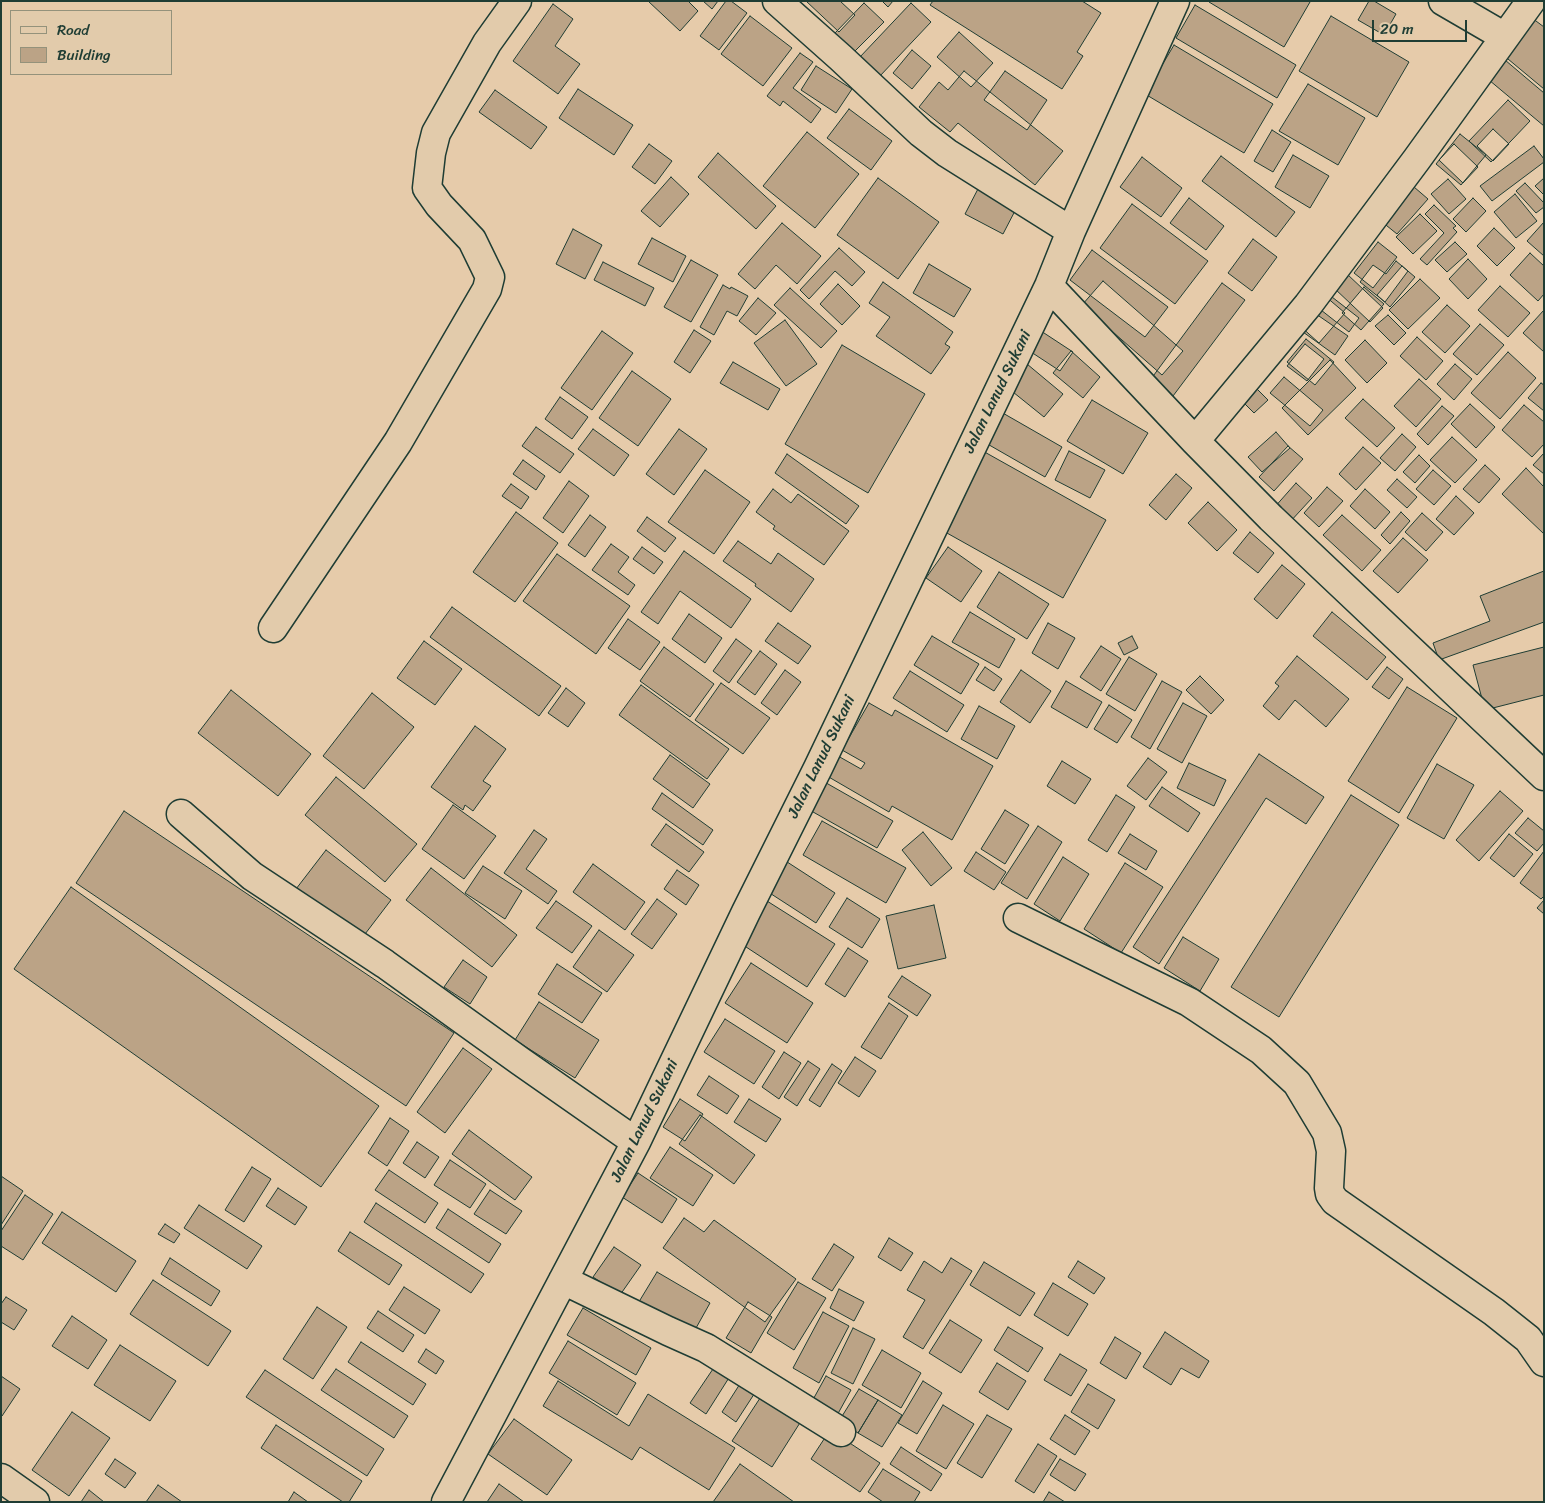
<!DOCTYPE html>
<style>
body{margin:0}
#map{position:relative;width:1545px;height:1503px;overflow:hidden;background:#e6cbaa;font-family:Sriracha,sans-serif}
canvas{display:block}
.frame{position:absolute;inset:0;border:2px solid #1f3d34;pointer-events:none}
.legend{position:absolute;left:10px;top:10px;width:162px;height:65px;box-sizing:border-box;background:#e2cbab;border:1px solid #94927b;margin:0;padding:6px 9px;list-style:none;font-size:15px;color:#1f3d34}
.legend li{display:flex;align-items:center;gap:10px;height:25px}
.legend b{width:25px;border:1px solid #94927b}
.scale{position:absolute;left:1372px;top:20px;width:95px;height:22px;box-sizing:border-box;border:2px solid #1f3d34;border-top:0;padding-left:6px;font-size:15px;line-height:18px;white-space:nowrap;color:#1f3d34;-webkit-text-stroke:4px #e2cbab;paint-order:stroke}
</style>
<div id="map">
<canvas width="1545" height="1503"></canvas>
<div class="frame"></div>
<ul class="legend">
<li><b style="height:6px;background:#e2cbab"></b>Road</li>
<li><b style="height:14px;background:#bba386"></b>Building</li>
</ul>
<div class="scale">20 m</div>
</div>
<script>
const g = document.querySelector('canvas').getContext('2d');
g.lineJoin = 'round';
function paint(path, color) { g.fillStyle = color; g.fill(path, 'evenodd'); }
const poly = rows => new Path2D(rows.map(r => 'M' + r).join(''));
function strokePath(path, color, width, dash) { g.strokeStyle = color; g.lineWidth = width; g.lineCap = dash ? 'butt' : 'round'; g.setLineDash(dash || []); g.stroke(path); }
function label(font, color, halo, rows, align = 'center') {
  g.font = font + ' Sriracha,sans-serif'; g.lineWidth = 5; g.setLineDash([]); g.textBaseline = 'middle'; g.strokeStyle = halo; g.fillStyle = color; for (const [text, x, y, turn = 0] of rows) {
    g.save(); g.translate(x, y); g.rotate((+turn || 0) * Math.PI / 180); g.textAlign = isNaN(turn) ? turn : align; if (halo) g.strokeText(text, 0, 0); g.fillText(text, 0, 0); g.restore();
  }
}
const building = poly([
 [648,1,688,1,698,11,680,31,648,1],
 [703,1,718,1,712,9,703,1],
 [726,1,731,1,747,13,719,50,700,36,726,1],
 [806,1,840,1,855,15,839,32,806,1],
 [882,1,893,1,888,7,882,1],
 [933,1,1082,1,1101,13,1077,52,1083,56,1062,89,930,5,933,1],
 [1210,1,1308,1,1310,2,1284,47,1209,2,1210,1],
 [1369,1,1374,1,1396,14,1384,35,1358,20,1369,1],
 [864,3,884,22,854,52,835,33,864,3],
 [911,3,931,22,879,77,859,58,911,3],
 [553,4,573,19,555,46,580,64,558,94,513,61,553,4],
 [1195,5,1296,65,1277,98,1176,38,1195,5],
 [750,16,792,48,763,86,721,54,750,16],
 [1331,16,1409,62,1377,117,1299,71,1331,16],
 [1532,18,1544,27,1544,89,1502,54,1532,18],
 [959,32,993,63,971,87,937,57,959,32],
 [1174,45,1273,104,1244,153,1145,94,1174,45],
 [912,50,931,66,912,89,893,73,912,50],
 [800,53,813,62,793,88,821,109,811,123,783,101,780,106,767,96,800,53],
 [1505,60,1544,93,1544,126,1489,80,1505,60],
 [816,66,852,89,836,113,801,90,816,66],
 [964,71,1063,151,1035,185,958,123,950,132,919,107,939,82,948,90,964,71],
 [1005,71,1047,100,1027,130,984,100,1005,71],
 [1308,84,1365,118,1338,165,1279,131,1308,84],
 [578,89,633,125,614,155,559,118,578,89],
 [495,90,547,127,531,149,479,112,495,90],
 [1508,100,1530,121,1491,162,1469,141,1508,100],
 [849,109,892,141,871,170,827,138,849,109],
 [1493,129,1509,144,1493,161,1477,146,1493,129],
 [1272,130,1291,142,1273,172,1254,161,1272,130],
 [807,132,859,174,815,228,763,186,807,132],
 [1460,134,1486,155,1461,185,1436,164,1460,134],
 [649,144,672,161,655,184,632,167,649,144],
 [1454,144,1478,167,1463,183,1439,160,1454,144],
 [1534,146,1544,159,1544,162,1492,201,1480,186,1534,146],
 [718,153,776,206,756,229,698,177,718,153],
 [1293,155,1329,176,1310,208,1275,187,1293,155],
 [1221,156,1295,212,1276,237,1202,181,1221,156],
 [1142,157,1182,188,1161,217,1120,187,1142,157],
 [671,177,689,194,660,227,641,211,671,177],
 [878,178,939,222,898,279,837,235,878,178],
 [1544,178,1544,195,1535,186,1544,178],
 [1448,179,1466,199,1449,214,1431,194,1448,179],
 [1407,181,1428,199,1397,234,1376,217,1407,181],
 [1525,183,1544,203,1544,207,1536,213,1516,191,1525,183],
 [979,187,1017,207,1003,234,965,214,979,187],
 [1515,194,1537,221,1516,238,1494,212,1515,194],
 [1189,198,1224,226,1206,250,1170,223,1189,198],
 [1473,198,1486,211,1466,232,1453,219,1473,198],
 [1132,204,1208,261,1175,304,1100,248,1132,204],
 [1434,205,1456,226,1453,228,1457,232,1427,265,1420,259,1444,233,1425,214,1434,205],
 [1420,214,1437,231,1413,254,1396,237,1420,214],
 [1544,222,1544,256,1527,241,1544,222],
 [782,223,821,256,797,284,776,265,755,289,738,274,782,223],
 [1494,228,1515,248,1497,266,1477,246,1494,228],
 [573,229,602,245,585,279,556,264,573,229],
 [652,238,686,256,673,282,638,264,652,238],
 [1253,239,1277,257,1252,291,1228,273,1253,239],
 [1378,242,1397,257,1373,288,1354,273,1378,242],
 [1455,242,1467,254,1447,272,1435,260,1455,242],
 [839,248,865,272,852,286,835,271,809,299,800,290,839,248],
 [1092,250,1168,307,1145,337,1070,280,1092,250],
 [1530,253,1544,266,1544,294,1538,301,1510,275,1530,253],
 [1468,259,1487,279,1468,299,1449,279,1468,259],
 [691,260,718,275,691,322,664,307,691,260],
 [1396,261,1408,271,1385,302,1360,282,1373,265,1386,274,1396,261],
 [603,262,654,288,645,306,594,280,603,262],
 [929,264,971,289,954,317,913,293,929,264],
 [1402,266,1415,277,1390,307,1377,295,1402,266],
 [1347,274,1383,308,1370,322,1334,288,1347,274],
 [1420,279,1440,298,1408,329,1389,310,1420,279],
 [1103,281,1183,351,1162,375,1082,305,1103,281],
 [883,282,953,332,945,344,950,347,931,374,876,336,890,317,869,303,883,282],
 [1222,283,1245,300,1170,400,1148,383,1222,283],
 [838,284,860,306,842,325,820,304,838,284],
 [723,285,730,289,731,287,748,296,737,316,727,311,714,335,700,327,723,285],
 [1500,286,1530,313,1508,337,1478,310,1500,286],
 [1364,287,1384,304,1361,330,1342,313,1364,287],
 [790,288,837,331,821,348,774,305,790,288],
 [1325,296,1345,313,1319,343,1299,325,1325,296],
 [1332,297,1359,318,1349,332,1321,310,1332,297],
 [758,298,776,313,756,335,739,321,758,298],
 [1447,305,1470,326,1445,353,1422,332,1447,305],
 [1544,310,1544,352,1523,333,1544,310],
 [1316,314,1348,336,1335,355,1303,332,1316,314],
 [1388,315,1406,333,1394,345,1375,326,1388,315],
 [785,320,817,364,786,386,754,343,785,320],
 [1480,324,1504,345,1477,375,1453,354,1480,324],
 [694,330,711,341,690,373,674,362,694,330],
 [602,331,633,353,592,410,561,388,602,331],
 [1041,331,1073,352,1060,371,1028,350,1041,331],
 [1417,337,1443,361,1426,380,1400,356,1417,337],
 [1306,339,1334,362,1315,385,1287,362,1306,339],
 [1365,340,1387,363,1367,383,1345,360,1365,340],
 [1305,344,1324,359,1307,381,1287,366,1305,344],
 [842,345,925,394,868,493,785,444,842,345],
 [1071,351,1100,377,1083,398,1053,373,1071,351],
 [1508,352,1536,378,1500,419,1471,393,1508,352],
 [1330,360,1356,388,1308,435,1282,408,1330,360],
 [733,362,780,389,768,410,720,383,733,362],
 [1027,364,1063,394,1044,417,1008,388,1027,364],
 [1455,364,1472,379,1454,400,1437,384,1455,364],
 [632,371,671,399,638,446,599,418,632,371],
 [1284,377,1323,410,1310,426,1270,393,1284,377],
 [1419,379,1441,399,1416,427,1394,406,1419,379],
 [1541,383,1544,385,1544,411,1528,398,1541,383],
 [1256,388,1268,400,1254,413,1242,401,1256,388],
 [560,397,588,417,572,439,545,419,560,397],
 [1363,399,1395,428,1377,447,1345,418,1363,399],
 [1092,400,1148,433,1123,474,1067,441,1092,400],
 [1470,404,1495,427,1476,448,1451,424,1470,404],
 [1524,405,1544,422,1544,444,1532,457,1502,430,1524,405],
 [1442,406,1454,416,1428,445,1417,434,1442,406],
 [1001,412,1062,447,1045,477,984,442,1001,412],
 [536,427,574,454,560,473,522,446,536,427],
 [593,429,629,455,614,476,578,449,593,429],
 [679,429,707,449,674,495,646,474,679,429],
 [1276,432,1290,448,1262,472,1248,457,1276,432],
 [1402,434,1416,447,1395,471,1380,458,1402,434],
 [1452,437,1477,460,1455,483,1430,460,1452,437],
 [1288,446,1303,459,1274,491,1259,477,1288,446],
 [1363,447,1381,463,1356,490,1339,474,1363,447],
 [981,450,1106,520,1063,598,938,528,981,450],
 [1069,451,1105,470,1090,498,1055,480,1069,451],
 [1544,453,1544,474,1533,465,1544,453],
 [787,454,859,506,846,524,775,473,787,454],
 [1419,455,1430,466,1415,483,1403,472,1419,455],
 [523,460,545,476,536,490,513,474,523,460],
 [1485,465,1500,479,1479,503,1463,489,1485,465],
 [1526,468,1544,487,1544,534,1502,494,1526,468],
 [705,470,750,502,714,554,668,522,705,470],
 [1433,470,1451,486,1434,505,1416,489,1433,470],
 [1176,474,1192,488,1166,520,1149,505,1176,474],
 [1397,479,1417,497,1407,508,1387,490,1397,479],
 [569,481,589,496,563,533,543,518,569,481],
 [1296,483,1312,498,1289,523,1273,509,1296,483],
 [511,484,529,497,521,509,502,496,511,484],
 [1327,487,1343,501,1319,527,1304,513,1327,487],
 [773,489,791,503,798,494,849,531,824,565,773,529,775,526,756,512,773,489],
 [1365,489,1390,512,1375,529,1350,506,1365,489],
 [1456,496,1474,513,1454,535,1436,519,1456,496],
 [1208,502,1237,530,1217,551,1188,523,1208,502],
 [516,512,558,543,515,602,473,572,516,512],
 [1401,512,1410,521,1390,544,1381,535,1401,512],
 [1422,513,1443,532,1426,551,1405,532,1422,513],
 [590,515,606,527,585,557,568,545,590,515],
 [1342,515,1381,550,1362,571,1323,535,1342,515],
 [647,517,676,538,665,552,637,531,647,517],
 [1250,532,1274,553,1258,573,1233,553,1250,532],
 [1403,538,1428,560,1398,593,1373,571,1403,538],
 [738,541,771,564,778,553,814,579,791,612,755,586,756,584,723,561,738,541],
 [611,544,629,557,618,572,635,585,628,595,592,570,611,544],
 [642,547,663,562,654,574,633,559,642,547],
 [948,547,982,571,961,602,926,578,948,547],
 [684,551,751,599,731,628,680,591,658,624,641,612,684,551],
 [557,554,630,606,596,654,523,601,557,554],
 [1282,565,1305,584,1277,619,1254,599,1282,565],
 [1544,571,1544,622,1439,660,1433,643,1490,621,1480,596,1544,571],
 [999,572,1049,604,1027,639,977,607,999,572],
 [452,607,561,686,539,716,430,637,452,607],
 [970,612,1015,639,999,668,952,642,970,612],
 [1332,612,1386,657,1367,680,1313,636,1332,612],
 [689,614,722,638,705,663,672,639,689,614],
 [628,619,660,642,640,670,608,648,628,619],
 [778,623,811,646,798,664,765,641,778,623],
 [1048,623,1075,638,1058,669,1032,653,1048,623],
 [932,636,979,664,961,694,914,665,932,636],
 [1132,636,1138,648,1124,655,1118,643,1132,636],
 [736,639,752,651,729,683,713,671,736,639],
 [424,641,462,669,435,705,397,678,424,641],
 [1101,646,1121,659,1101,691,1080,677,1101,646],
 [664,647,714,684,690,717,640,681,664,647],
 [1544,647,1544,695,1485,710,1473,665,1544,647],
 [760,651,777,664,755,695,737,682,760,651],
 [1297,656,1349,699,1326,727,1295,700,1279,720,1263,706,1279,686,1275,683,1297,656],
 [1129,657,1157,674,1135,711,1106,694,1129,657],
 [985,667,1002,679,994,691,976,680,985,667],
 [1387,667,1403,679,1389,699,1372,687,1387,667],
 [785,670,801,682,777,715,761,703,785,670],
 [1021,670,1051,691,1030,723,1000,702,1021,670],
 [910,671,964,705,947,732,893,698,910,671],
 [1200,676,1224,700,1211,714,1186,690,1200,676],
 [1066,681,1102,702,1087,728,1051,707,1066,681],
 [1162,681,1182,692,1150,749,1131,737,1162,681],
 [721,683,770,718,743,754,695,720,721,683],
 [641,685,729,749,707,779,619,715,641,685],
 [1407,687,1457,718,1399,813,1348,781,1407,687],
 [566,688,585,703,568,727,548,713,566,688],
 [231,690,311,754,278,796,198,733,231,690],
 [372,693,414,727,364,789,323,756,372,693],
 [869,703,892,716,895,710,993,766,952,840,892,806,889,812,827,776,838,756,861,769,865,763,842,750,869,703],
 [1183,703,1207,716,1182,763,1157,749,1183,703],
 [1109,705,1132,720,1117,743,1094,729,1109,705],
 [979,706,1015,726,997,759,961,739,979,706],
 [475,726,506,749,483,781,491,786,473,811,465,805,463,810,431,787,475,726],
 [1259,754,1324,797,1306,824,1266,798,1159,964,1133,947,1259,754],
 [670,755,710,784,693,808,653,779,670,755],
 [1148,758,1167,772,1146,800,1127,786,1148,758],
 [1062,761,1091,779,1075,804,1047,786,1062,761],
 [1189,763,1226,780,1214,806,1177,788,1189,763],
 [1437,764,1474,785,1444,839,1407,818,1437,764],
 [336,777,417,844,385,882,305,815,336,777],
 [821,780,893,821,877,848,806,808,821,780],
 [1162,787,1200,813,1188,832,1149,806,1162,787],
 [1500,791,1523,811,1479,861,1456,840,1500,791],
 [662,793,713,830,703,845,652,809,662,793],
 [1116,795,1135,807,1107,852,1088,840,1116,795],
 [1351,795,1399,825,1279,1017,1231,987,1351,795],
 [453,805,496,836,464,879,422,849,453,805],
 [1005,810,1029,825,1005,864,981,849,1005,810],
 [124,811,454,1033,406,1106,76,883,124,811],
 [1528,818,1544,831,1544,843,1537,851,1515,833,1528,818],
 [822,821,906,868,886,903,803,855,822,821],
 [666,824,704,852,689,872,651,845,666,824],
 [1038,826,1062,842,1027,899,1001,883,1038,826],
 [534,830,547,839,526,869,557,891,548,904,504,873,534,830],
 [923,832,952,868,931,886,902,850,923,832],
 [1130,834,1157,851,1146,870,1118,853,1130,834],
 [1509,834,1533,854,1514,877,1490,858,1509,834],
 [326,850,391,900,362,938,296,889,326,850],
 [1544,851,1544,896,1541,899,1520,883,1544,851],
 [976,852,1006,872,994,890,964,871,976,852],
 [1063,857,1089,874,1060,921,1034,904,1063,857],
 [781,858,835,893,816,923,762,888,781,858],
 [1125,863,1163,887,1121,953,1084,929,1125,863],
 [593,864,645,902,625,930,573,892,593,864],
 [483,866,522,891,505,919,465,893,483,866],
 [431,868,517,935,492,967,406,900,431,868],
 [677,870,699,885,686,905,664,889,677,870],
 [71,887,379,1106,321,1187,14,969,71,887],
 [847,898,880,919,862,948,829,927,847,898],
 [657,899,677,914,652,949,631,934,657,899],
 [1544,900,1544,914,1537,908,1544,900],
 [556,901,592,926,572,953,536,928,556,901],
 [767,901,835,944,807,987,740,943,767,901],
 [934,905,946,958,898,969,886,916,934,905],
 [599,930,634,955,607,992,573,967,599,930],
 [1183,937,1219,959,1200,991,1164,968,1183,937],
 [848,948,868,961,845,997,825,984,848,948],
 [463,960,487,977,470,1004,444,987,463,960],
 [751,963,813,1003,787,1043,725,1003,751,963],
 [557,964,602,993,582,1023,538,994,557,964],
 [902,976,931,995,917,1016,888,997,902,976],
 [539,1002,599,1040,575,1078,515,1040,539,1002],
 [889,1003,908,1016,881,1059,861,1047,889,1003],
 [725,1019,775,1051,754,1084,704,1052,725,1019],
 [463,1048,492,1069,445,1133,417,1112,463,1048],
 [784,1052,801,1063,779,1099,762,1087,784,1052],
 [855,1057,876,1071,859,1097,838,1083,855,1057],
 [808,1061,820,1069,797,1106,784,1097,808,1061],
 [832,1064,842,1071,820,1107,809,1100,832,1064],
 [709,1076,739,1096,727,1114,697,1095,709,1076],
 [680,1099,703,1114,685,1141,663,1127,680,1099],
 [749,1099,781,1119,766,1142,734,1122,749,1099],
 [700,1115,755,1155,734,1184,679,1144,700,1115],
 [390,1118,409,1131,387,1166,368,1153,390,1118],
 [469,1130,532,1177,515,1200,452,1154,469,1130],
 [417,1142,439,1157,425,1178,403,1163,417,1142],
 [670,1147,713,1175,693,1206,650,1178,670,1147],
 [450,1160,486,1184,470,1208,434,1185,450,1160],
 [252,1167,271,1179,244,1222,225,1210,252,1167],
 [389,1170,438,1203,425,1223,375,1190,389,1170],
 [638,1173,677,1199,662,1223,622,1197,638,1173],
 [1,1176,23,1191,1,1225,1,1176],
 [278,1188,307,1207,295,1225,266,1206,278,1188],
 [490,1190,522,1211,506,1234,474,1214,490,1190],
 [25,1195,53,1214,23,1260,1,1246,1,1231,25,1195],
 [376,1203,484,1274,471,1293,364,1222,376,1203],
 [199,1205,262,1246,247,1269,184,1228,199,1205],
 [448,1209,501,1244,489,1263,436,1228,448,1209],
 [62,1212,136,1261,116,1292,42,1243,62,1212],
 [684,1218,704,1232,714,1220,796,1279,765,1322,663,1248,684,1218],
 [165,1224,180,1234,174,1243,158,1234,165,1224],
 [350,1232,402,1265,389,1285,338,1251,350,1232],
 [889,1238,913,1253,901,1271,878,1257,889,1238],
 [834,1244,854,1257,832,1291,812,1279,834,1244],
 [614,1247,641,1265,620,1295,593,1277,614,1247],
 [170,1258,220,1291,211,1306,161,1274,170,1258],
 [951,1258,972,1271,923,1349,903,1337,925,1300,907,1290,924,1261,942,1273,951,1258],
 [1078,1261,1105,1278,1094,1294,1068,1277,1078,1261],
 [984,1262,1035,1293,1020,1316,970,1285,984,1262],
 [657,1272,710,1303,691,1337,637,1305,657,1272],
 [153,1280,231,1331,208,1366,130,1314,153,1280],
 [798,1282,826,1298,794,1350,767,1333,798,1282],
 [1053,1283,1088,1304,1068,1336,1034,1315,1053,1283],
 [404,1287,440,1310,425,1334,389,1310,404,1287],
 [839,1289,864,1302,854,1321,830,1308,839,1289],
 [6,1297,27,1310,14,1330,1,1322,1,1304,6,1297],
 [748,1302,772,1317,751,1353,726,1338,748,1302],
 [317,1307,347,1327,313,1379,283,1359,317,1307],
 [583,1308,651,1348,636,1375,567,1335,583,1308],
 [378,1311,414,1335,403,1352,367,1328,378,1311],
 [823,1312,849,1326,819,1383,793,1368,823,1312],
 [72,1316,107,1340,88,1369,52,1346,72,1316],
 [950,1320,982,1340,961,1373,929,1353,950,1320],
 [1008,1327,1043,1348,1028,1372,994,1350,1008,1327],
 [853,1328,875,1339,853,1384,831,1373,853,1328],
 [1165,1332,1209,1361,1199,1378,1181,1368,1171,1385,1143,1367,1165,1332],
 [1115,1337,1141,1353,1126,1379,1100,1363,1115,1337],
 [568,1341,636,1383,617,1415,549,1373,568,1341],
 [361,1342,426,1384,413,1405,348,1362,361,1342],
 [120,1345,176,1381,150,1421,94,1385,120,1345],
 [426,1349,444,1361,436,1374,418,1362,426,1349],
 [882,1350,921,1373,901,1408,862,1385,882,1350],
 [1060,1354,1087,1370,1071,1396,1044,1380,1060,1354],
 [717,1363,732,1373,706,1414,690,1403,717,1363],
 [997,1363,1026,1381,1008,1410,979,1392,997,1363],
 [336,1369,408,1416,394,1438,321,1390,336,1369],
 [265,1370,384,1449,367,1476,246,1397,265,1370],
 [1,1376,20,1389,2,1416,1,1415,1,1376],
 [745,1376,760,1385,736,1422,722,1412,745,1376],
 [826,1376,851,1390,835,1419,810,1405,826,1376],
 [558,1381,629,1426,648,1394,735,1448,709,1490,640,1447,632,1460,543,1406,558,1381],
 [923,1381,942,1393,917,1434,898,1423,923,1381],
 [1088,1384,1115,1400,1098,1429,1071,1412,1088,1384],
 [859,1389,878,1400,858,1433,839,1421,859,1389],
 [764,1392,803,1418,772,1467,732,1441,764,1392],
 [878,1400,902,1415,882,1447,858,1433,878,1400],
 [943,1405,974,1424,946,1469,916,1451,943,1405],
 [72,1412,110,1438,69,1496,32,1470,72,1412],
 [987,1415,1012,1429,982,1478,957,1463,987,1415],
 [1065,1415,1090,1431,1075,1455,1050,1439,1065,1415],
 [514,1419,572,1460,547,1495,488,1454,514,1419],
 [276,1425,362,1481,349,1502,343,1502,261,1448,276,1425],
 [830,1430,880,1463,860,1492,811,1459,830,1430],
 [1038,1444,1057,1456,1034,1493,1015,1481,1038,1444],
 [901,1447,942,1474,931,1491,890,1464,901,1447],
 [115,1459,136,1473,125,1488,105,1474,115,1459],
 [1060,1459,1086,1474,1075,1491,1050,1475,1060,1459],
 [740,1464,794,1502,713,1502,740,1464],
 [883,1469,920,1492,914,1502,883,1502,868,1492,883,1469],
 [499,1484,524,1502,487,1502,499,1484],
 [158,1485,182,1502,146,1502,158,1485],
 [89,1490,104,1502,81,1502,89,1490],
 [294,1492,308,1502,288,1502,294,1492],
 [1049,1492,1065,1502,1043,1502,1049,1492]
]);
const minor = poly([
 [777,1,841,58,921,133,947,153,1071,231],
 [1443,1,1505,37],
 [1049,286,1195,441,1271,518,1544,776],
 [1195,441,1308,305,1417,159,1531,1],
 [273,628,398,442,487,289,490,277,472,240,439,205,427,188,431,153,436,133,487,43,517,1],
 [181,814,252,876,385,964,520,1061,636,1142],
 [1018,918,1189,1002,1261,1050,1297,1083,1327,1133,1331,1151,1329,1188,1330,1194,1335,1201,1494,1312,1528,1339,1544,1362],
 [563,1280,668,1331,706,1348,841,1432],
 [1,1478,35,1502],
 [446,1502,636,1142,746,912,818,768,1049,286,1071,231,1175,1]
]);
const streetNames = [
 ["Jalan Lanud Sukani",998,392,-64],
 ["Jalan Lanud Sukani",822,757,-64],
 ["Jalan Lanud Sukani",645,1121,-64]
];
paint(building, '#bba386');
strokePath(building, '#1f3d34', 1);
strokePath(minor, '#1f3d34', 31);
strokePath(minor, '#e2cbab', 28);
label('16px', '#1f3d34', '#e2cbab', streetNames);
</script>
